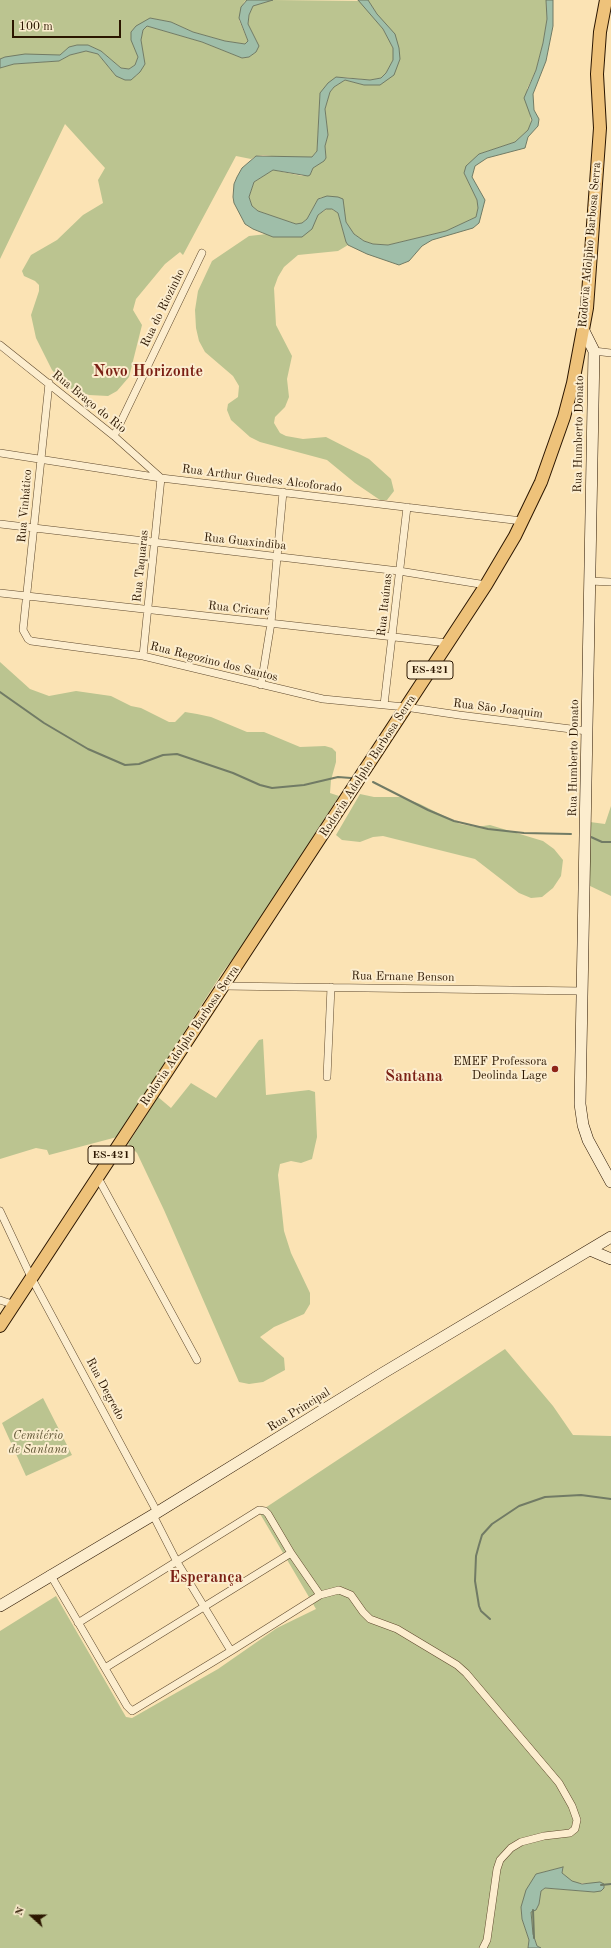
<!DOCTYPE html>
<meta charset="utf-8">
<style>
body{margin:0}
#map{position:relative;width:611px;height:1948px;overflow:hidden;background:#fbe3b4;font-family:"Old Standard TT",serif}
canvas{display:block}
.north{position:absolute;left:12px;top:1896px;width:40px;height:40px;-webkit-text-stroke:3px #fcedce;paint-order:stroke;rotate:291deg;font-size:11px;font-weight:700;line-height:16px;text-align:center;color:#2b1600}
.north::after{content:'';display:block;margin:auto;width:14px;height:18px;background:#2b1600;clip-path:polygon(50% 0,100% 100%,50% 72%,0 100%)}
.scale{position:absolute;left:12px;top:20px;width:109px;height:18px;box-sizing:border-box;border:2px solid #2b1600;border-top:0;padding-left:5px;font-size:12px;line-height:14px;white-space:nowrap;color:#2b1600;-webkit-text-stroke:3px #fcedce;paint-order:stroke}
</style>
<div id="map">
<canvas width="611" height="1948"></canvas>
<div class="north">N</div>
<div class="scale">100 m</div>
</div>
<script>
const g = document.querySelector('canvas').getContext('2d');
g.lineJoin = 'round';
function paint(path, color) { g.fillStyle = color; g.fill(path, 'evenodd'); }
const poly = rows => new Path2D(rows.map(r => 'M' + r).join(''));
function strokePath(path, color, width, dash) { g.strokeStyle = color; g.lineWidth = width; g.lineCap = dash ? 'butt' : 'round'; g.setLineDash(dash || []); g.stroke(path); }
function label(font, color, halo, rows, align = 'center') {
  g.font = font + ' "Old Standard TT",serif'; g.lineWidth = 4; g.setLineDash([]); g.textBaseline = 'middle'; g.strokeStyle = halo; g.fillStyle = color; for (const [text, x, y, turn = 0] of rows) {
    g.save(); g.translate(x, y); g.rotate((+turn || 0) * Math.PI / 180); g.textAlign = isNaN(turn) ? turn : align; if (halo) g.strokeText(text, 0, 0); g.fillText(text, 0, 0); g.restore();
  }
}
const green = poly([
 [0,0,247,0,244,2,239,20,248,41,245,44,225,41,193,32,171,22,150,18,133,44,138,57,135,65,129,69,121,68,101,51,88,45,77,45,69,47,60,55,5,57,0,59],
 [273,0,360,1,383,29,393,48,393,60,386,73,381,78,370,80,343,77,320,93,317,151,312,157,280,157,263,155,256,156,251,159,236,156,183,255,180,252,165,264,136,299,133,310,142,325,129,377,117,391,108,396,89,395,68,388,52,370,36,338,31,315,39,291,39,285,35,281,24,276,22,271,31,255,57,240,83,215,103,203,98,180,105,168,65,124,0,259,0,68,14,64,59,61,70,55,86,51,98,54,116,76,136,76,145,64,141,40,143,30,147,26,202,42,242,58,249,57,256,52,257,42,248,24,249,15,253,6],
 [368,0,546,0,547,19,543,43,536,70,527,89,531,124,528,130,515,142,479,154,464,173,477,200,478,208,476,217,446,231,388,245,373,244,364,241,354,234,346,222,343,202,322,197,318,199,307,219,302,223,296,224,258,211,252,206,249,197,254,182,273,170,302,176,310,175,313,168,326,158,325,146,328,135,325,109,330,92,334,87,345,80,364,85,380,85,400,59,377,14],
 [327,209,331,209,338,213,346,242,348,245,338,251,298,255,284,267,278,277,274,288,276,325,292,356,287,379,289,397,285,407,275,417,274,423,280,433,286,436,303,439,326,437,369,459,391,479,394,491,387,500,380,500,355,483,327,460,260,442,250,437,231,420,227,410,228,404,238,397,239,386,233,376,205,352,199,341,196,328,195,310,198,291,212,261,249,236,267,234,273,237,296,237,312,224,318,215],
 [0,662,30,689,49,696,76,691,111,696,131,706,141,708,169,722,175,722,185,712,197,714,211,717,247,732,264,732,300,747,325,746,332,748,336,752,336,762,331,780,330,793,339,796,249,937,222,973,117,1137,49,1155,47,1150,36,1148,0,1159],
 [360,794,374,797,401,797,420,804,460,824,476,827,490,825,543,841,554,849,563,860,561,876,553,888,542,897,531,898,519,893,475,859,383,836,373,837,360,842,342,840,336,835],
 [611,806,611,896,588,885,590,822,605,824],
 [263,1039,266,1095,309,1090,315,1092,317,1137,312,1159,301,1163,291,1161,280,1164,278,1175,284,1231,291,1253,310,1293,310,1304,304,1314,274,1327,260,1337,284,1358,285,1370,263,1382,249,1384,239,1382,164,1210,137,1153,128,1144,158,1097,171,1108,191,1083,216,1098,259,1040],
 [505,1349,553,1406,573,1435,611,1436,611,1948,541,1948,537,1946,533,1934,531,1912,539,1904,541,1891,545,1888,594,1892,588,1883,576,1883,567,1879,562,1873,563,1867,536,1874,521,1907,522,1919,529,1940,528,1948,0,1948,0,1631,56,1596,126,1717,132,1718,218,1669,277,1628,316,1609,259,1512],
 [43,1398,72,1455,26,1476,2,1423]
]);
const water = poly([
 [247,0,273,0,253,6,249,15,248,24,259,46,256,52,249,57,242,58,202,42,147,26,143,30,141,40,145,64,140,72,131,80,125,80,116,76,98,54,86,51,70,55,59,61,14,64,0,68,0,59,5,57,25,54,60,55,69,47,77,45,88,45,101,51,121,68,129,69,135,65,138,57,131,40,131,32,136,26,150,18,171,22,193,32,225,41,245,44,248,41,239,18,241,7,247,0],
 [358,0,368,0,377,14,395,34,399,48,400,59,394,75,380,85,364,85,345,80,334,87,330,92,325,109,328,135,325,146,326,158,324,161,313,168,310,175,308,176,273,170,254,182,249,197,252,206,258,211,296,224,302,223,307,219,318,199,327,196,338,197,343,199,346,222,354,234,364,241,373,244,388,245,446,231,476,217,478,208,477,200,464,173,466,166,479,154,515,142,528,130,532,120,524,98,536,70,543,43,547,19,546,0,553,0,553,26,546,61,533,94,534,110,539,119,538,126,528,137,525,148,487,158,475,166,472,177,485,200,479,223,473,228,432,240,422,246,409,261,399,265,367,254,348,245,346,242,338,213,332,209,326,209,318,215,312,229,302,237,273,237,253,229,245,224,234,203,233,197,234,184,237,177,242,168,256,156,312,157,317,151,320,93,328,83,336,77,370,80,381,78,386,73,393,60,393,48,383,29,358,0],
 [563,1867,562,1873,572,1881,582,1884,600,1882,604,1884,604,1888,601,1891,594,1892,545,1888,541,1891,539,1904,536,1910,531,1912,533,1934,537,1946,541,1948,528,1948,529,1940,522,1919,521,1907,526,1890,536,1874,563,1867]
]);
const stream = poly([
 [0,692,44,723,88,749,125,765,139,764,163,755,177,754,233,773,260,785,272,788,304,785,338,777,351,778],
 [373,782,428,810,454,821,488,829,524,833,571,834],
 [591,837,602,842,611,842],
 [490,1619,481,1611,479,1606,475,1581,476,1556,479,1545,482,1535,492,1524,519,1506,545,1497,581,1495,611,1499],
 [601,1885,611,1884],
 [533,1910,534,1938]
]);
const street = poly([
 [0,345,114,436,161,478,143,656],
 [594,351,611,353],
 [49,383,23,630,28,639,31,641,143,656,323,699,405,707,459,715,587,731],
 [114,436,202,253],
 [0,453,161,478,522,521],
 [0,524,399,571,486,585],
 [589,581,611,582],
 [0,593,448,643],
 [261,685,271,623,283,492],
 [384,705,407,507],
 [223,986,583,991],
 [327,1077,331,987],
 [97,1176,197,1360],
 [0,1211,31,1277,157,1512],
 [0,1300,15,1305],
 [153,1515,177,1562,231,1651],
 [50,1574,127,1706,132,1711,231,1651,320,1595,339,1590,351,1595,363,1612,370,1619,397,1629,457,1665,466,1673,559,1783,572,1806,577,1820,575,1829,570,1833,544,1836,521,1842,511,1848,500,1860,497,1869,487,1940,483,1948],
 [78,1623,259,1510,265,1511,268,1514,291,1553,320,1595],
 [105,1668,291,1553]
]);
const secondary = poly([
 [583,329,594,351,580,1104,583,1125,588,1140,611,1182],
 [590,1250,611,1259],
 [0,1606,153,1515,383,1373,611,1237]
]);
const primary = poly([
 [0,1326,486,585,515,536,541,482,564,417,573,383,587,308,600,128,597,74,600,32,606,0]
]);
const markers = [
 [555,1069,4,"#8f2418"]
];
const shields = [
 [430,670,46],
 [111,1155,46]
];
const shieldNames = [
 ["ES-421",430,670],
 ["ES-421",111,1155]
];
const streetNames = [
 ["Rodovia Adolpho Barbosa Serra",590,245,-85],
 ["Rua do Riozinho",163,308,-64],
 ["Rua Braço do Rio",89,402,39],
 ["Rua Humberto Donato",579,434,-89],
 ["Rua Arthur Guedes Alcoforado",262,479,7],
 ["Rua Vinhático",25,506,-85],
 ["Rua Guaxindiba",245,542,6],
 ["Rua Taquaras",141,566,-84],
 ["Rua Itaúnas",385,605,-84],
 ["Rua Cricaré",239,609,6],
 ["Rua Regozino dos Santos",214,662,14],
 ["Rua São Joaquim",498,709,7],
 ["Rua Humberto Donato",574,758,-89],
 ["Rodovia Adolpho Barbosa Serra",368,766,-57],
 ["Rua Ernane Benson",403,977,1],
 ["Rodovia Adolpho Barbosa Serra",190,1036,-56],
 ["Rua Degredo",105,1389,62],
 ["Rua Principal",299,1410,-32]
];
const poiNames = [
 ["EMEF Professora",547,1062],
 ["Deolinda Lage",547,1076]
];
const parkNames = [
 ["Cemitério",38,1436],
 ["de Santana",38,1450]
];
const districtNames = [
 ["Novo Horizonte",148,372],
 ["Santana",414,1077],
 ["Esperança",206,1578]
];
paint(green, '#bbc490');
paint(water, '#9fbea9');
strokePath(water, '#717b65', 1);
strokePath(stream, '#717b65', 2);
strokePath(street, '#5f492d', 8);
strokePath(secondary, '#2b1600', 12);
strokePath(primary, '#2b1600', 14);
strokePath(street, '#fcedce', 7);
strokePath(secondary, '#fcedce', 11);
strokePath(primary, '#eec27a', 12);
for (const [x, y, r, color] of markers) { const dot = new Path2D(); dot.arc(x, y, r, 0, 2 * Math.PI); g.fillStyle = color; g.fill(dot); strokePath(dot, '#fcedce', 1.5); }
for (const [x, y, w] of shields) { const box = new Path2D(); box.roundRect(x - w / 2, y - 9, w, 18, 3); g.fillStyle = '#fcedce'; g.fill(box); strokePath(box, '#2b1600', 1); }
label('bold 11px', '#2b1600', null, shieldNames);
label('12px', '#2b1600', '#fcedce', streetNames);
label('12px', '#2b1600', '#fcedce', poiNames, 'right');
label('italic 12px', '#5d5332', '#fcedce', parkNames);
label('bold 16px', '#7a1f14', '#fcedce', districtNames);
</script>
